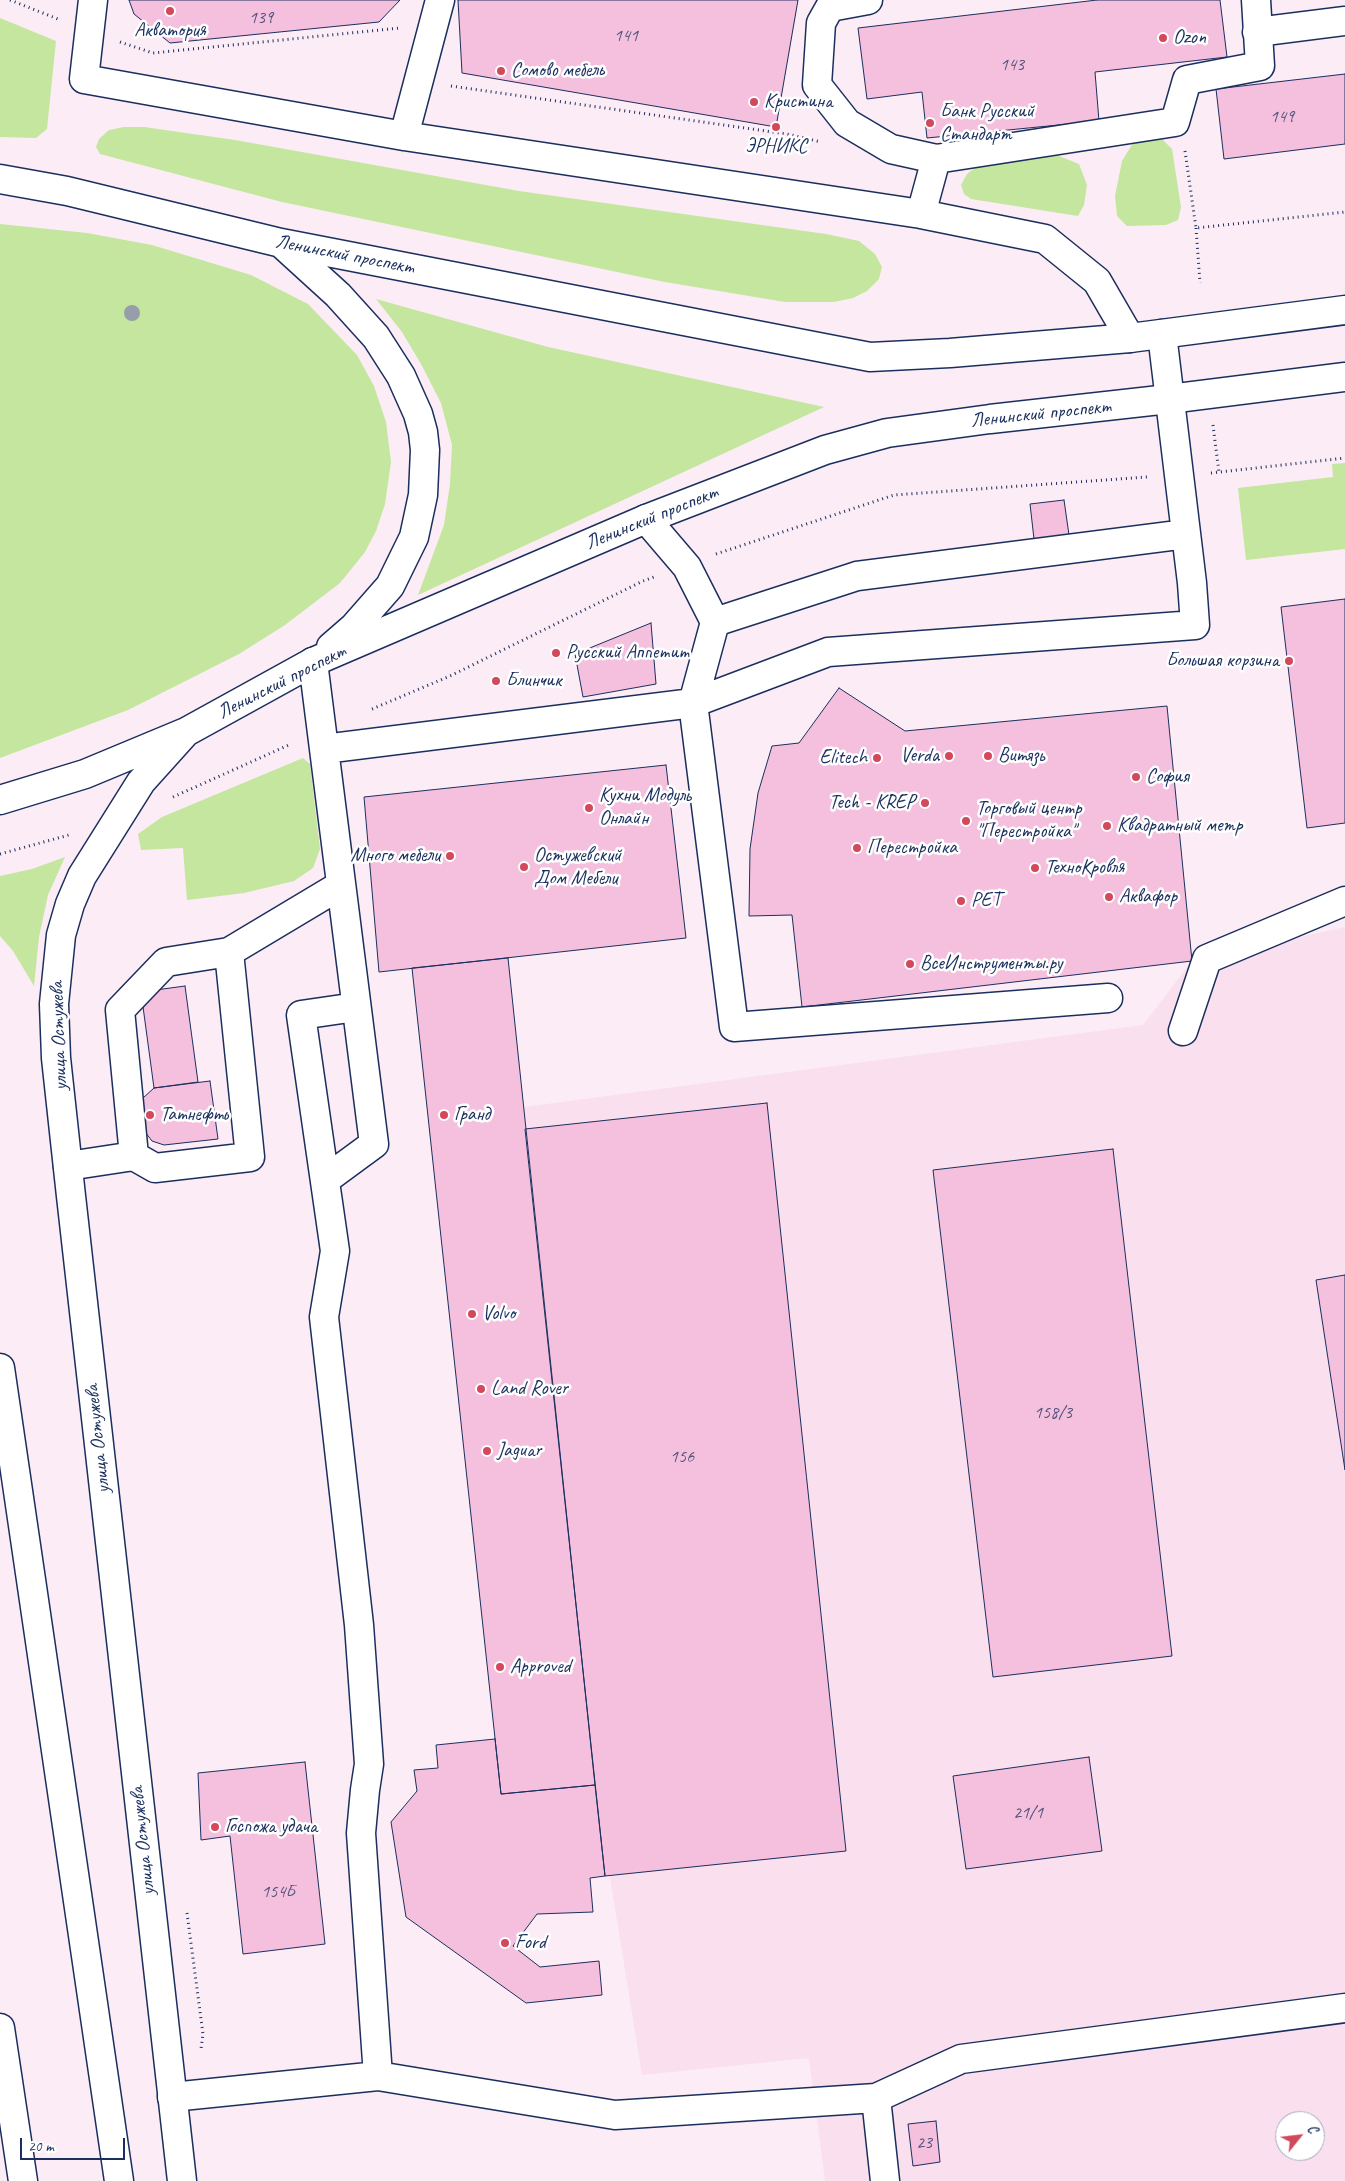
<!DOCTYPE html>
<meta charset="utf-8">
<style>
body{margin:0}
#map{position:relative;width:1345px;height:2181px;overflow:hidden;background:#fcecf5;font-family:Caveat,sans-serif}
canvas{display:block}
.north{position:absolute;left:1275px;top:2111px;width:50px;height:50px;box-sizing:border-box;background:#fff;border:1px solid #a4acbf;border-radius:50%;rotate:61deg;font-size:14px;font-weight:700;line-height:20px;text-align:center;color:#1b2f5e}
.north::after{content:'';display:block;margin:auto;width:18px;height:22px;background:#d1495b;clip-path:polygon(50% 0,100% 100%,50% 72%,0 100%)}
.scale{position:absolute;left:20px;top:2138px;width:105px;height:22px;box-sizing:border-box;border:2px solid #1b2f5e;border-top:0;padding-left:6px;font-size:15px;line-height:18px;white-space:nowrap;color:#1b2f5e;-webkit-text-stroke:4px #fff;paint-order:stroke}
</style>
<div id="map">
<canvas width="1345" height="2181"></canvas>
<div class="north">С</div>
<div class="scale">20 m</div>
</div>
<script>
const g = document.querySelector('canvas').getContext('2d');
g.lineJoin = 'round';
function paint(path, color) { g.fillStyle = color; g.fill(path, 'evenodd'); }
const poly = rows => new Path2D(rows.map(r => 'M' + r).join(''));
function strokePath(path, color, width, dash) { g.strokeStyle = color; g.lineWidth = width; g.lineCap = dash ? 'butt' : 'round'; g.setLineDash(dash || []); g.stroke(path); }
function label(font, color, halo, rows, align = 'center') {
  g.font = font + ' Caveat,sans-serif'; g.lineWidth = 5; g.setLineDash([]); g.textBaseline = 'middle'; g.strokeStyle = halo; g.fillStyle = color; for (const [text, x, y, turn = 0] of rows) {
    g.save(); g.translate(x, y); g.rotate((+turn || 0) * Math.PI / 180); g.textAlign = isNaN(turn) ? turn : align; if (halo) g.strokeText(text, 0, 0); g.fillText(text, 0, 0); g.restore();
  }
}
const built = poly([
 [1345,927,1345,2181,825,2181,809,2058,642,2075,595,1785,524,1107,1143,1025,1192,961],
 [1285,2121,1315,2121,1315,2151,1285,2151]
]);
const green = poly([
 [0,18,56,41,47,129,36,138,0,137],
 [124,127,144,127,235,140,519,191,826,234,859,241,875,254,882,267,879,279,867,291,853,298,834,302,785,302,665,282,282,202,100,154,96,147,99,139,109,130],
 [1143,138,1162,139,1172,149,1181,207,1178,220,1166,225,1127,226,1117,216,1115,196,1122,161,1133,143],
 [1036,155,1059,156,1079,164,1087,185,1084,205,1078,216,971,199,964,194,961,185,967,174,976,167,1011,157],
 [0,224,87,233,152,245,251,275,308,304,357,355,374,386,386,422,391,462,385,504,376,531,365,552,340,583,285,625,239,654,128,710,0,758],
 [376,299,548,347,824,407,418,595,444,525,450,484,452,445,441,403,421,364,402,332],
 [1345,463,1345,549,1246,560,1238,488,1333,477,1332,464],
 [303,758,310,764,320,849,313,868,294,881,244,893,187,900,183,848,141,850,138,834,162,817],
 [65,857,48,895,39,937,34,986,13,951,0,936,0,876,32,869]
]);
const building = poly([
 [129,0,400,0,379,22,170,43,134,14,129,0],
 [458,0,798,0,776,127,462,73,458,0],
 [1097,0,1220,0,1227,57,1095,72,1099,121,927,138,922,92,867,99,858,28,1097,0],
 [1345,74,1345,144,1224,159,1216,89,1345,74],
 [1064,500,1069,535,1034,539,1030,504,1064,500],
 [1345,599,1345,823,1307,828,1281,607,1345,599],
 [651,623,656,684,583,697,575,654,651,623],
 [839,688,905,731,1167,706,1192,961,802,1007,792,915,749,916,750,849,758,793,772,746,799,743,839,688],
 [666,765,686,938,379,972,364,797,666,765],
 [508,958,595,1785,501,1794,412,968,508,958],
 [185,986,198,1082,154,1088,141,992,185,986],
 [210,1081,218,1139,164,1145,152,1141,142,1128,140,1113,143,1098,154,1088,210,1081],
 [767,1103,846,1851,605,1876,525,1129,767,1103],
 [1113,1149,1172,1656,993,1677,933,1170,1113,1149],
 [1345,1275,1345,1470,1316,1280,1345,1275],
 [495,1739,501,1794,595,1785,605,1876,590,1878,593,1912,537,1914,513,1946,540,1967,599,1961,602,1995,526,2003,406,1917,391,1822,417,1791,414,1770,438,1768,436,1745,495,1739],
 [1089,1757,1102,1851,966,1869,953,1776,1089,1757],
 [305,1762,325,1944,243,1954,230,1836,201,1840,198,1773,305,1762],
 [936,2121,940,2162,913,2166,908,2124,936,2121]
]);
const path = poly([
 [10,0,58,19],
 [120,42,153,53,400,28],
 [451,86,787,134,821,142],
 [1185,151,1196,228,1345,212],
 [1196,228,1200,283],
 [1213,425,1219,473],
 [1211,473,1345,458],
 [716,554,894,495,1147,477],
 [372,709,450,676,643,581,654,577],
 [173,797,291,744],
 [0,854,69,835],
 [187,1913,203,2034,201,2049]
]);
const minor = poly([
 [93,0,84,79,404,136,921,214,1045,239,1097,281,1130,338],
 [868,0,830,7,821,23,817,85,847,123,891,149,936,159],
 [1257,32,1345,21],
 [404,136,440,0],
 [921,214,936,159,1175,122,1187,80,1260,66,1256,0],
 [646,519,687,567,715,622,693,703,734,1027,1108,998],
 [715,622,857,576,1186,534],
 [313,662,374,1144,325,1180],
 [324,749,693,703,828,652,1195,625,1192,583,1162,334],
 [1183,1031,1207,959,1345,901],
 [134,1156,155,1168,250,1157,229,952],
 [68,1166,134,1156,120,1010,166,962,229,952,341,885],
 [378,2076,615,2115,876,2098,885,2181],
 [172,2097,378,2076,361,1833,365,1790,369,1764,359,1625,324,1317,335,1251,301,1015,356,1007],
 [876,2098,961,2059,1345,2008]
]);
const major = poly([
 [0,179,67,191,281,243,870,357,950,353,1130,338,1345,310],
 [282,244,338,295,376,337,401,376,418,414,423,432,425,450,423,495,414,537,390,586,354,627,331,647],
 [0,800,85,774,186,732,313,662,646,519,825,450,887,433,990,419,1169,399,1345,377],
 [0,1368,119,2181],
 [0,2028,23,2181],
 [182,2181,71,1196,56,1058,54,1004,61,935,70,904,82,876,141,782,186,732]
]);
const trees = [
 [132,313]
];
const markers = [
 [170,11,5,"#d1495b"],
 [1163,38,5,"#d1495b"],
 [501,71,5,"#d1495b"],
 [754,102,5,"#d1495b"],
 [930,123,5,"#d1495b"],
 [776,127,5,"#d1495b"],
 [556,653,5,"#d1495b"],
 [1289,661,5,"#d1495b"],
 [496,681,5,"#d1495b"],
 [949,756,5,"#d1495b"],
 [988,756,5,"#d1495b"],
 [877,758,5,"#d1495b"],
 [1136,777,5,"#d1495b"],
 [925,803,5,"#d1495b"],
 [589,808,5,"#d1495b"],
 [966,821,5,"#d1495b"],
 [1107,826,5,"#d1495b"],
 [857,848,5,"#d1495b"],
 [450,856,5,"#d1495b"],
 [524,867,5,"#d1495b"],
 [1035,868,5,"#d1495b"],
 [1109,897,5,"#d1495b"],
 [961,901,5,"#d1495b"],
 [910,964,5,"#d1495b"],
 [150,1115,5,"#d1495b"],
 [444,1115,5,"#d1495b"],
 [472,1314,5,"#d1495b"],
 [481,1389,5,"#d1495b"],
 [487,1451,5,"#d1495b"],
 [500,1667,5,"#d1495b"],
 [215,1827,5,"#d1495b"],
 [505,1943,5,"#d1495b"]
];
const numberNames = [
 ["139",261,18],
 ["141",626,36],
 ["143",1012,65],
 ["149",1282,117],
 ["158/3",1053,1413],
 ["156",682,1457],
 ["21/1",1028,1813],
 ["154Б",278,1892],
 ["23",924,2143]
];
const poiNames = [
 ["Акватория",170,31,"center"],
 ["Ozon",1173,38],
 ["Сомово мебель",511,71],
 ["Кристина",764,102],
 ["Банк Русский",940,112],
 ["Стандарт",940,135],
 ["ЭРНИКС",776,147,"center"],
 ["Русский Аппетит",566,653],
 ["Большая корзина",1279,661,"right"],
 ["Блинчик",506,681],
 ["Verda",939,756,"right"],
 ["Витязь",998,756],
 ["Elitech",867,758,"right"],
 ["София",1146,777],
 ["Кухни Модуль",599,796],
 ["Онлайн",599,819],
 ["Tech - KREP",915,803,"right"],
 ["Торговый центр",976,809],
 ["\"Перестройка\"",976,832],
 ["Квадратный метр",1117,826],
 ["Перестройка",867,848],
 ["Много мебели",440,856,"right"],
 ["Остужевский",534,856],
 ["Дом Мебели",534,879],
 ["ТехноКровля",1045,868],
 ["Аквафор",1119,897],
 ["РЕТ",971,901],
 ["ВсеИнструменты.ру",920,964],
 ["Татнефть",160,1115],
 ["Гранд",454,1115],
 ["Volvo",482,1314],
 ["Land Rover",491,1389],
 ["Jaguar",497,1451],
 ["Approved",510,1667],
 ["Госпожа удача",225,1827],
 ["Ford",515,1943]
];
const streetNames = [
 ["Ленинский проспект",345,255,11],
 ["Ленинский проспект",1041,414,-6],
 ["Ленинский проспект",652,518,-22],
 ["Ленинский проспект",282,682,-27],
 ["улица Остужева",59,1036,-92],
 ["улица Остужева",98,1439,-96],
 ["улица Остужева",143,1841,-96]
];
paint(built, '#fadfee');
paint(green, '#c5e69e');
paint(building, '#f4c0dd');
strokePath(building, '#1b2f5e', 1);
strokePath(minor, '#1b2f5e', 31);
strokePath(major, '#1b2f5e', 31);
strokePath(path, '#1b2f5e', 3, [1, 4]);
strokePath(minor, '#fff', 28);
strokePath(major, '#fff', 28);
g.fillStyle = '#989dab';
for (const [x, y] of trees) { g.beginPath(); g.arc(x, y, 8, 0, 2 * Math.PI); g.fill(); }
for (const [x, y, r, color] of markers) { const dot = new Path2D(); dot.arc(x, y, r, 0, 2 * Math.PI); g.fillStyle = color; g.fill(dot); strokePath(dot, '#fff', 2); }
label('18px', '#51537e', null, numberNames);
label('20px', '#1b2f5e', '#fff', poiNames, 'left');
label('20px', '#1b2f5e', '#fff', streetNames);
</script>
